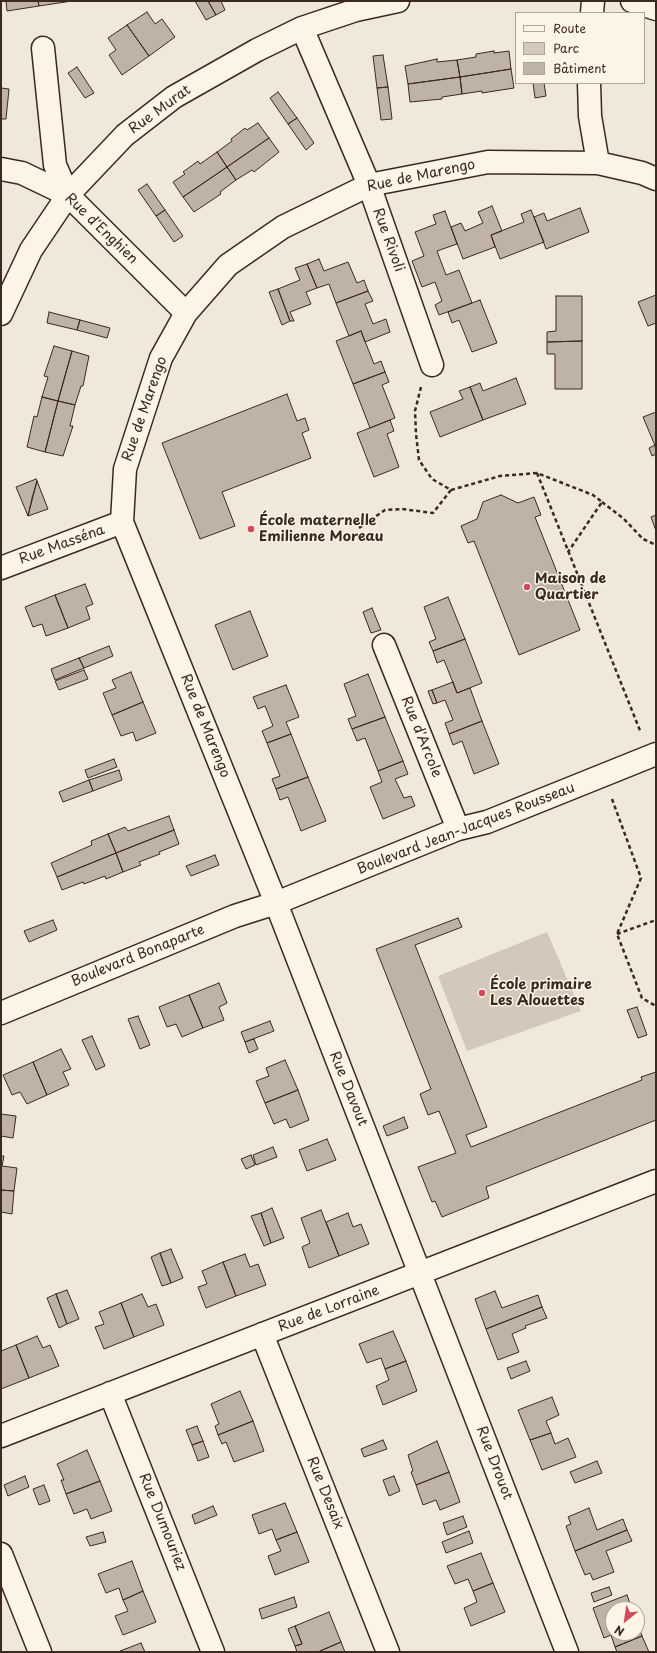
<!DOCTYPE html>
<meta charset="utf-8">
<style>
body{margin:0}
#map{position:relative;width:657px;height:1653px;overflow:hidden;background:#f0e9d9;font-family:"Playpen Sans",sans-serif}
canvas{display:block}
.frame{position:absolute;inset:0;border:2px solid #3b2a1e;pointer-events:none}
.legend{position:absolute;left:515px;top:12px;width:130px;height:72px;box-sizing:border-box;background:#fcf5e5;border:1px solid #afa495;margin:0;padding:5px 7px;list-style:none;font-size:12px;color:#3b2a1e}
.legend li{display:flex;align-items:center;gap:8px;height:20px}
.legend b{width:20px;border:1px solid #afa495}
.north{position:absolute;left:605px;top:1601px;width:40px;height:40px;box-sizing:border-box;background:#fcf5e5;border:1px solid #afa495;border-radius:50%;rotate:210deg;font-size:11px;font-weight:700;line-height:16px;text-align:center;color:#3b2a1e}
.north::after{content:'';display:block;margin:auto;width:14px;height:18px;background:#d1495b;clip-path:polygon(50% 0,100% 100%,50% 72%,0 100%)}
</style>
<div id="map">
<canvas width="657" height="1653"></canvas>
<div class="frame"></div>
<ul class="legend">
<li><b style="height:5px;background:#fcf5e5"></b>Route</li>
<li><b style="height:11px;background:#d2c9ba"></b>Parc</li>
<li><b style="height:11px;background:#beb3a4"></b>Bâtiment</li>
</ul>
<div class="north">N</div>
</div>
<script>
const g = document.querySelector('canvas').getContext('2d');
g.lineJoin = 'round';
function paint(path, color) { g.fillStyle = color; g.fill(path, 'evenodd'); }
const poly = rows => new Path2D(rows.map(r => 'M' + r).join(''));
function strokePath(path, color, width, dash) { g.strokeStyle = color; g.lineWidth = width; g.lineCap = dash ? 'butt' : 'round'; g.setLineDash(dash || []); g.stroke(path); }
function label(font, color, halo, rows, align = 'center') {
  g.font = font + ' "Playpen Sans",sans-serif'; g.lineWidth = 3; g.setLineDash([]); g.textBaseline = 'middle'; g.strokeStyle = halo; g.fillStyle = color; for (const [text, x, y, turn = 0] of rows) {
    g.save(); g.translate(x, y); g.rotate((+turn || 0) * Math.PI / 180); g.textAlign = isNaN(turn) ? turn : align; if (halo) g.strokeText(text, 0, 0); g.fillText(text, 0, 0); g.restore();
  }
}
const green = poly([
 [547,932,581,1011,467,1051,438,976]
]);
const building = poly([
 [6,1,38,1,39,6,7,11,6,1],
 [38,1,72,1,39,6,38,1],
 [195,1,208,1,216,15,206,20,195,1],
 [208,1,221,1,225,10,216,15,208,1],
 [147,12,155,24,162,19,175,37,149,56,127,25,147,12],
 [127,25,149,56,122,75,109,55,116,50,108,38,127,25],
 [494,51,494,53,509,51,511,69,460,77,457,60,476,57,476,54,494,51],
 [383,55,388,87,377,88,373,56,383,55],
 [437,59,437,62,457,60,460,77,408,84,405,66,437,59],
 [77,67,94,93,85,98,68,73,77,67],
 [511,69,514,88,482,93,482,91,462,94,460,77,511,69],
 [460,77,462,94,442,97,442,99,410,102,408,84,460,77],
 [533,83,544,83,546,96,535,98,533,83],
 [388,87,392,119,381,120,377,88,388,87],
 [1,88,9,89,6,119,1,119,1,88],
 [278,92,297,118,288,124,270,98,278,92],
 [297,118,314,143,306,150,288,124,297,118],
 [258,123,269,138,227,167,217,152,232,141,231,139,245,128,247,130,258,123],
 [269,138,279,152,254,172,252,170,236,180,227,167,269,138],
 [217,152,227,167,183,197,173,182,185,174,183,172,198,161,200,164,217,152],
 [227,167,236,180,220,192,221,194,194,212,183,197,227,167],
 [147,184,165,210,156,216,138,190,147,184],
 [492,206,502,231,491,235,495,247,463,259,451,227,461,223,465,231,483,223,478,212,492,206],
 [580,208,589,232,546,249,534,217,544,213,547,221,580,208],
 [165,210,183,236,174,242,156,216,165,210],
 [531,210,544,242,500,259,491,235,524,222,521,214,531,210],
 [445,211,457,244,437,251,446,275,459,270,472,303,439,315,435,305,442,301,435,282,422,287,412,261,424,256,415,232,436,224,433,215,445,211],
 [319,259,324,271,348,262,357,283,364,280,368,291,336,303,329,284,317,288,307,264,319,259],
 [307,264,317,288,306,292,311,304,290,312,294,321,290,321,278,289,300,280,295,268,307,264],
 [278,289,290,321,282,325,269,292,278,289],
 [368,291,373,301,365,304,373,324,386,319,390,332,365,342,361,331,349,336,336,303,368,291],
 [656,295,656,323,648,326,638,302,656,295],
 [556,296,582,296,582,341,547,342,547,332,556,331,556,296],
 [480,300,497,343,472,352,459,320,452,323,448,312,480,300],
 [49,312,80,320,77,330,47,323,49,312],
 [80,320,110,328,107,338,77,330,80,320],
 [361,331,374,364,381,361,385,372,353,384,336,341,361,331],
 [582,341,582,389,555,389,555,354,547,354,547,342,582,341],
 [54,346,72,351,58,401,42,397,48,377,44,376,54,346],
 [72,351,89,356,83,386,81,386,75,405,58,401,72,351],
 [385,372,389,382,382,385,395,418,370,428,353,384,385,372],
 [516,378,526,404,483,420,470,387,480,383,483,391,516,378],
 [470,387,483,420,440,437,430,412,463,399,459,391,470,387],
 [287,394,297,421,305,418,309,430,302,433,311,458,222,492,235,526,200,539,162,443,287,394],
 [42,397,58,401,45,452,27,447,34,416,37,417,42,397],
 [58,401,75,405,70,426,73,426,63,456,45,452,58,401],
 [656,412,656,448,643,417,656,412],
 [390,420,394,431,387,434,399,467,374,477,357,433,390,420],
 [655,445,656,454,652,456,649,448,655,445],
 [36,479,37,481,28,516,16,487,36,479],
 [37,481,48,509,28,516,32,498,37,481],
 [501,495,518,503,534,497,541,515,535,517,580,630,519,655,474,541,468,543,461,526,477,519,483,502,501,495],
 [656,515,656,531,651,517,656,515],
 [85,584,93,604,86,607,90,619,68,628,55,595,85,584],
 [55,595,68,628,46,636,42,624,33,627,25,607,55,595],
 [448,597,465,639,433,651,429,642,436,639,424,607,448,597],
 [372,608,381,630,371,633,363,612,372,608],
 [250,611,268,656,233,670,215,625,250,611],
 [465,639,482,683,457,693,444,660,437,663,433,651,465,639],
 [109,646,113,656,84,668,79,658,109,646],
 [79,658,84,668,55,680,51,669,79,658],
 [84,670,88,679,59,690,55,681,84,670],
 [131,672,143,702,112,715,103,693,116,688,112,680,131,672],
 [368,674,385,717,352,729,348,719,356,716,344,684,368,674],
 [453,682,457,693,470,688,482,721,449,734,445,723,453,720,445,700,437,703,432,690,453,682],
 [286,685,299,717,286,722,291,734,267,743,262,731,273,726,265,706,258,709,253,697,286,685],
 [432,690,437,703,433,704,428,691,432,690],
 [143,702,156,733,136,741,133,732,121,736,112,715,143,702],
 [385,717,403,761,378,771,365,738,357,741,352,729,385,717],
 [482,721,499,764,474,774,462,741,453,745,449,734,482,721],
 [291,734,308,777,276,789,272,779,280,776,267,743,291,734],
 [114,759,117,767,88,778,85,770,114,759],
 [403,761,408,774,395,779,404,798,411,796,415,806,383,819,370,787,382,782,378,771,403,761],
 [119,770,122,780,93,791,89,780,119,770],
 [308,777,326,821,301,831,288,797,280,800,276,789,308,777],
 [89,780,93,791,63,802,59,792,89,780],
 [169,816,174,830,116,853,108,834,125,827,128,831,169,816],
 [174,830,179,844,159,852,160,854,139,862,141,865,123,872,116,853,174,830],
 [108,834,116,853,57,877,51,863,92,845,91,841,108,834],
 [116,853,123,872,106,879,105,876,84,884,83,882,62,890,57,877,116,853],
 [215,855,219,865,191,876,186,866,215,855],
 [458,918,462,927,415,945,487,1127,466,1135,471,1147,642,1080,641,1077,656,1072,656,1120,486,1187,489,1198,442,1217,435,1201,432,1202,418,1167,456,1153,439,1111,428,1115,420,1094,431,1089,376,949,458,918],
 [53,920,57,930,29,942,24,931,53,920],
 [219,983,227,1003,219,1007,224,1020,203,1028,189,995,219,983],
 [189,995,203,1028,182,1037,176,1024,167,1027,159,1007,189,995],
 [637,1007,647,1035,638,1038,627,1010,637,1007],
 [138,1016,150,1045,140,1049,128,1019,138,1016],
 [270,1021,274,1031,245,1042,241,1032,270,1021],
 [92,1036,105,1066,96,1070,82,1040,92,1036],
 [254,1039,258,1049,249,1053,245,1042,254,1039],
 [61,1049,71,1069,63,1072,69,1085,47,1095,33,1062,61,1049],
 [285,1060,298,1090,265,1103,256,1081,269,1076,266,1068,285,1060],
 [33,1062,47,1095,27,1104,20,1092,12,1095,3,1075,33,1062],
 [298,1090,309,1120,290,1128,286,1119,274,1124,265,1103,298,1090],
 [1,1114,16,1116,13,1138,1,1136,1,1114],
 [404,1117,408,1128,387,1136,383,1126,404,1117],
 [327,1139,336,1160,307,1171,299,1150,327,1139],
 [273,1147,277,1157,256,1165,253,1155,273,1147],
 [251,1155,255,1165,246,1169,241,1159,251,1155],
 [1,1156,4,1156,2,1166,17,1168,14,1191,1,1190,1,1156],
 [1,1190,14,1191,12,1214,1,1212,1,1190],
 [272,1208,284,1238,271,1243,261,1213,272,1208],
 [321,1210,339,1256,309,1268,302,1247,310,1243,301,1218,321,1210],
 [261,1213,271,1243,264,1246,251,1216,261,1213],
 [348,1213,353,1227,361,1224,369,1244,339,1256,326,1222,348,1213],
 [171,1249,183,1278,171,1283,160,1253,171,1249],
 [160,1253,171,1283,162,1286,151,1257,160,1253],
 [245,1254,250,1267,258,1264,266,1285,236,1296,223,1262,245,1254],
 [223,1262,236,1296,206,1308,198,1287,207,1284,202,1271,223,1262],
 [67,1290,79,1319,67,1324,56,1294,67,1290],
 [495,1291,502,1308,538,1295,542,1307,486,1329,475,1299,495,1291],
 [56,1294,67,1324,59,1328,47,1298,56,1294],
 [142,1294,148,1307,156,1304,164,1325,134,1337,121,1303,142,1294],
 [121,1303,134,1337,104,1349,95,1327,104,1324,99,1312,121,1303],
 [542,1307,547,1318,525,1326,526,1328,512,1334,519,1352,498,1360,486,1329,542,1307],
 [393,1331,406,1361,385,1369,381,1358,367,1363,359,1344,393,1331],
 [37,1336,43,1348,50,1345,59,1366,29,1378,16,1345,37,1336],
 [16,1345,29,1378,1,1389,1,1351,16,1345],
 [406,1361,417,1391,383,1405,376,1386,389,1380,385,1369,406,1361],
 [526,1361,530,1371,511,1379,507,1368,526,1361],
 [240,1391,253,1421,218,1435,215,1426,219,1424,211,1404,240,1391],
 [552,1397,559,1415,546,1421,551,1433,530,1440,518,1410,552,1397],
 [253,1421,264,1451,234,1462,226,1442,222,1444,218,1435,253,1421],
 [197,1426,203,1441,192,1445,186,1430,197,1426],
 [551,1433,555,1444,568,1438,576,1457,542,1470,530,1440,551,1433],
 [383,1440,387,1449,364,1457,361,1449,383,1440],
 [203,1441,209,1457,198,1461,192,1445,203,1441],
 [437,1441,449,1472,416,1485,411,1472,413,1471,408,1455,437,1441],
 [87,1450,100,1481,66,1494,61,1480,64,1480,57,1464,87,1450],
 [597,1461,602,1473,575,1483,570,1472,597,1461],
 [449,1472,460,1502,440,1510,436,1500,423,1505,416,1485,449,1472],
 [25,1476,29,1487,8,1496,4,1485,25,1476],
 [394,1476,400,1491,389,1496,383,1480,394,1476],
 [100,1481,112,1511,91,1519,87,1509,74,1514,66,1494,100,1481],
 [44,1485,50,1501,39,1505,33,1489,44,1485],
 [285,1503,297,1532,276,1540,272,1529,259,1534,252,1515,285,1503],
 [213,1506,217,1515,195,1524,192,1515,213,1506],
 [589,1508,597,1530,623,1519,627,1530,575,1551,566,1526,571,1524,568,1517,589,1508],
 [463,1516,467,1527,447,1535,443,1523,463,1516],
 [627,1530,632,1541,606,1551,614,1572,593,1580,590,1573,585,1575,575,1551,627,1530],
 [469,1531,473,1543,446,1553,442,1542,469,1531],
 [103,1532,106,1542,90,1546,86,1537,103,1532],
 [297,1532,309,1562,275,1575,268,1556,281,1551,276,1540,297,1532],
 [481,1553,493,1583,473,1591,468,1579,455,1584,447,1566,481,1553],
 [132,1561,143,1591,123,1600,119,1588,106,1593,98,1574,132,1561],
 [493,1583,505,1612,471,1626,464,1608,477,1602,473,1591,493,1583],
 [609,1587,612,1595,594,1602,591,1593,609,1587],
 [143,1591,156,1622,123,1635,115,1616,128,1611,123,1600,143,1591],
 [627,1595,632,1609,613,1609,613,1633,637,1633,637,1622,642,1636,615,1647,611,1635,604,1638,593,1608,627,1595],
 [294,1597,297,1607,262,1619,259,1609,294,1597],
 [329,1612,341,1642,318,1652,297,1652,295,1646,302,1644,295,1626,329,1612],
 [295,1626,302,1644,295,1646,288,1629,295,1626],
 [642,1636,649,1652,617,1652,615,1647,642,1636],
 [341,1642,345,1652,321,1652,320,1651,341,1642],
 [141,1643,145,1652,120,1652,120,1651,141,1643]
]);
const path = poly([
 [421,387,415,411,416,434,419,460,432,479,451,490,500,476,537,473,593,495,602,502,568,552],
 [537,473,641,733],
 [602,502,624,519,643,539,656,545],
 [359,528,385,510,402,509,433,513,451,490],
 [612,799,641,878,617,934,642,998,656,1006],
 [617,934,656,920]
]);
const street = poly([
 [632,1,656,9],
 [592,13,593,1],
 [302,28,369,185,432,365],
 [43,48,55,165,68,195],
 [589,83,590,116,598,163],
 [1,169,22,173,68,195,186,313],
 [1,314,31,250,68,195,125,135,174,97,257,50,302,28,356,10,398,1],
 [1,568,122,522],
 [384,645,458,829],
 [1,1013,235,916,276,903,458,829,487,822,656,754],
 [262,1334,388,1652],
 [110,1393,213,1652],
 [1,1436,656,1181],
 [1,1554,40,1652],
 [567,1652,276,903,122,522,125,469,161,358,186,313,228,265,283,227,369,185,488,162,598,163,642,173,656,179]
]);
const markers = [
 [251,529,4,"#d1495b"],
 [527,587,4,"#d1495b"],
 [482,993,4,"#d1495b"]
];
const streetNames = [
 ["Rue Murat",160,110,-36],
 ["Rue de Marengo",421,176,-12],
 ["Rue d'Enghien",101,229,44],
 ["Rue Rivoli",388,240,70],
 ["Rue de Marengo",145,409,-71],
 ["Rue Masséna",62,545,-20],
 ["Rue de Marengo",205,726,68],
 ["Rue d'Arcole",421,737,68],
 ["Boulevard Jean-Jacques Rousseau",466,829,-21],
 ["Boulevard Bonaparte",138,956,-22],
 ["Rue Davout",348,1089,68],
 ["Rue de Lorraine",329,1309,-21],
 ["Rue Drouot",494,1463,69],
 ["Rue Desaix",325,1493,68],
 ["Rue Dumouriez",162,1522,68]
];
const poiNames = [
 ["École maternelle",259,521],
 ["Emilienne Moreau",259,537],
 ["Maison de",535,579],
 ["Quartier",535,595],
 ["École primaire",490,985],
 ["Les Alouettes",490,1001]
];
paint(green, '#d2c9ba');
paint(building, '#beb3a4');
strokePath(building, '#3b2a1e', 1);
strokePath(street, '#3b2a1e', 25);
strokePath(path, '#3b2a1e', 2.5, [4, 3]);
strokePath(street, '#fcf5e5', 22);
for (const [x, y, r, color] of markers) { const dot = new Path2D(); dot.arc(x, y, r, 0, 2 * Math.PI); g.fillStyle = color; g.fill(dot); strokePath(dot, '#fcf5e5', 1.5); }
label('14px', '#3b2a1e', '#fcf5e5', streetNames);
label('bold 14px', '#3b2a1e', '#fcf5e5', poiNames, 'left');
</script>
